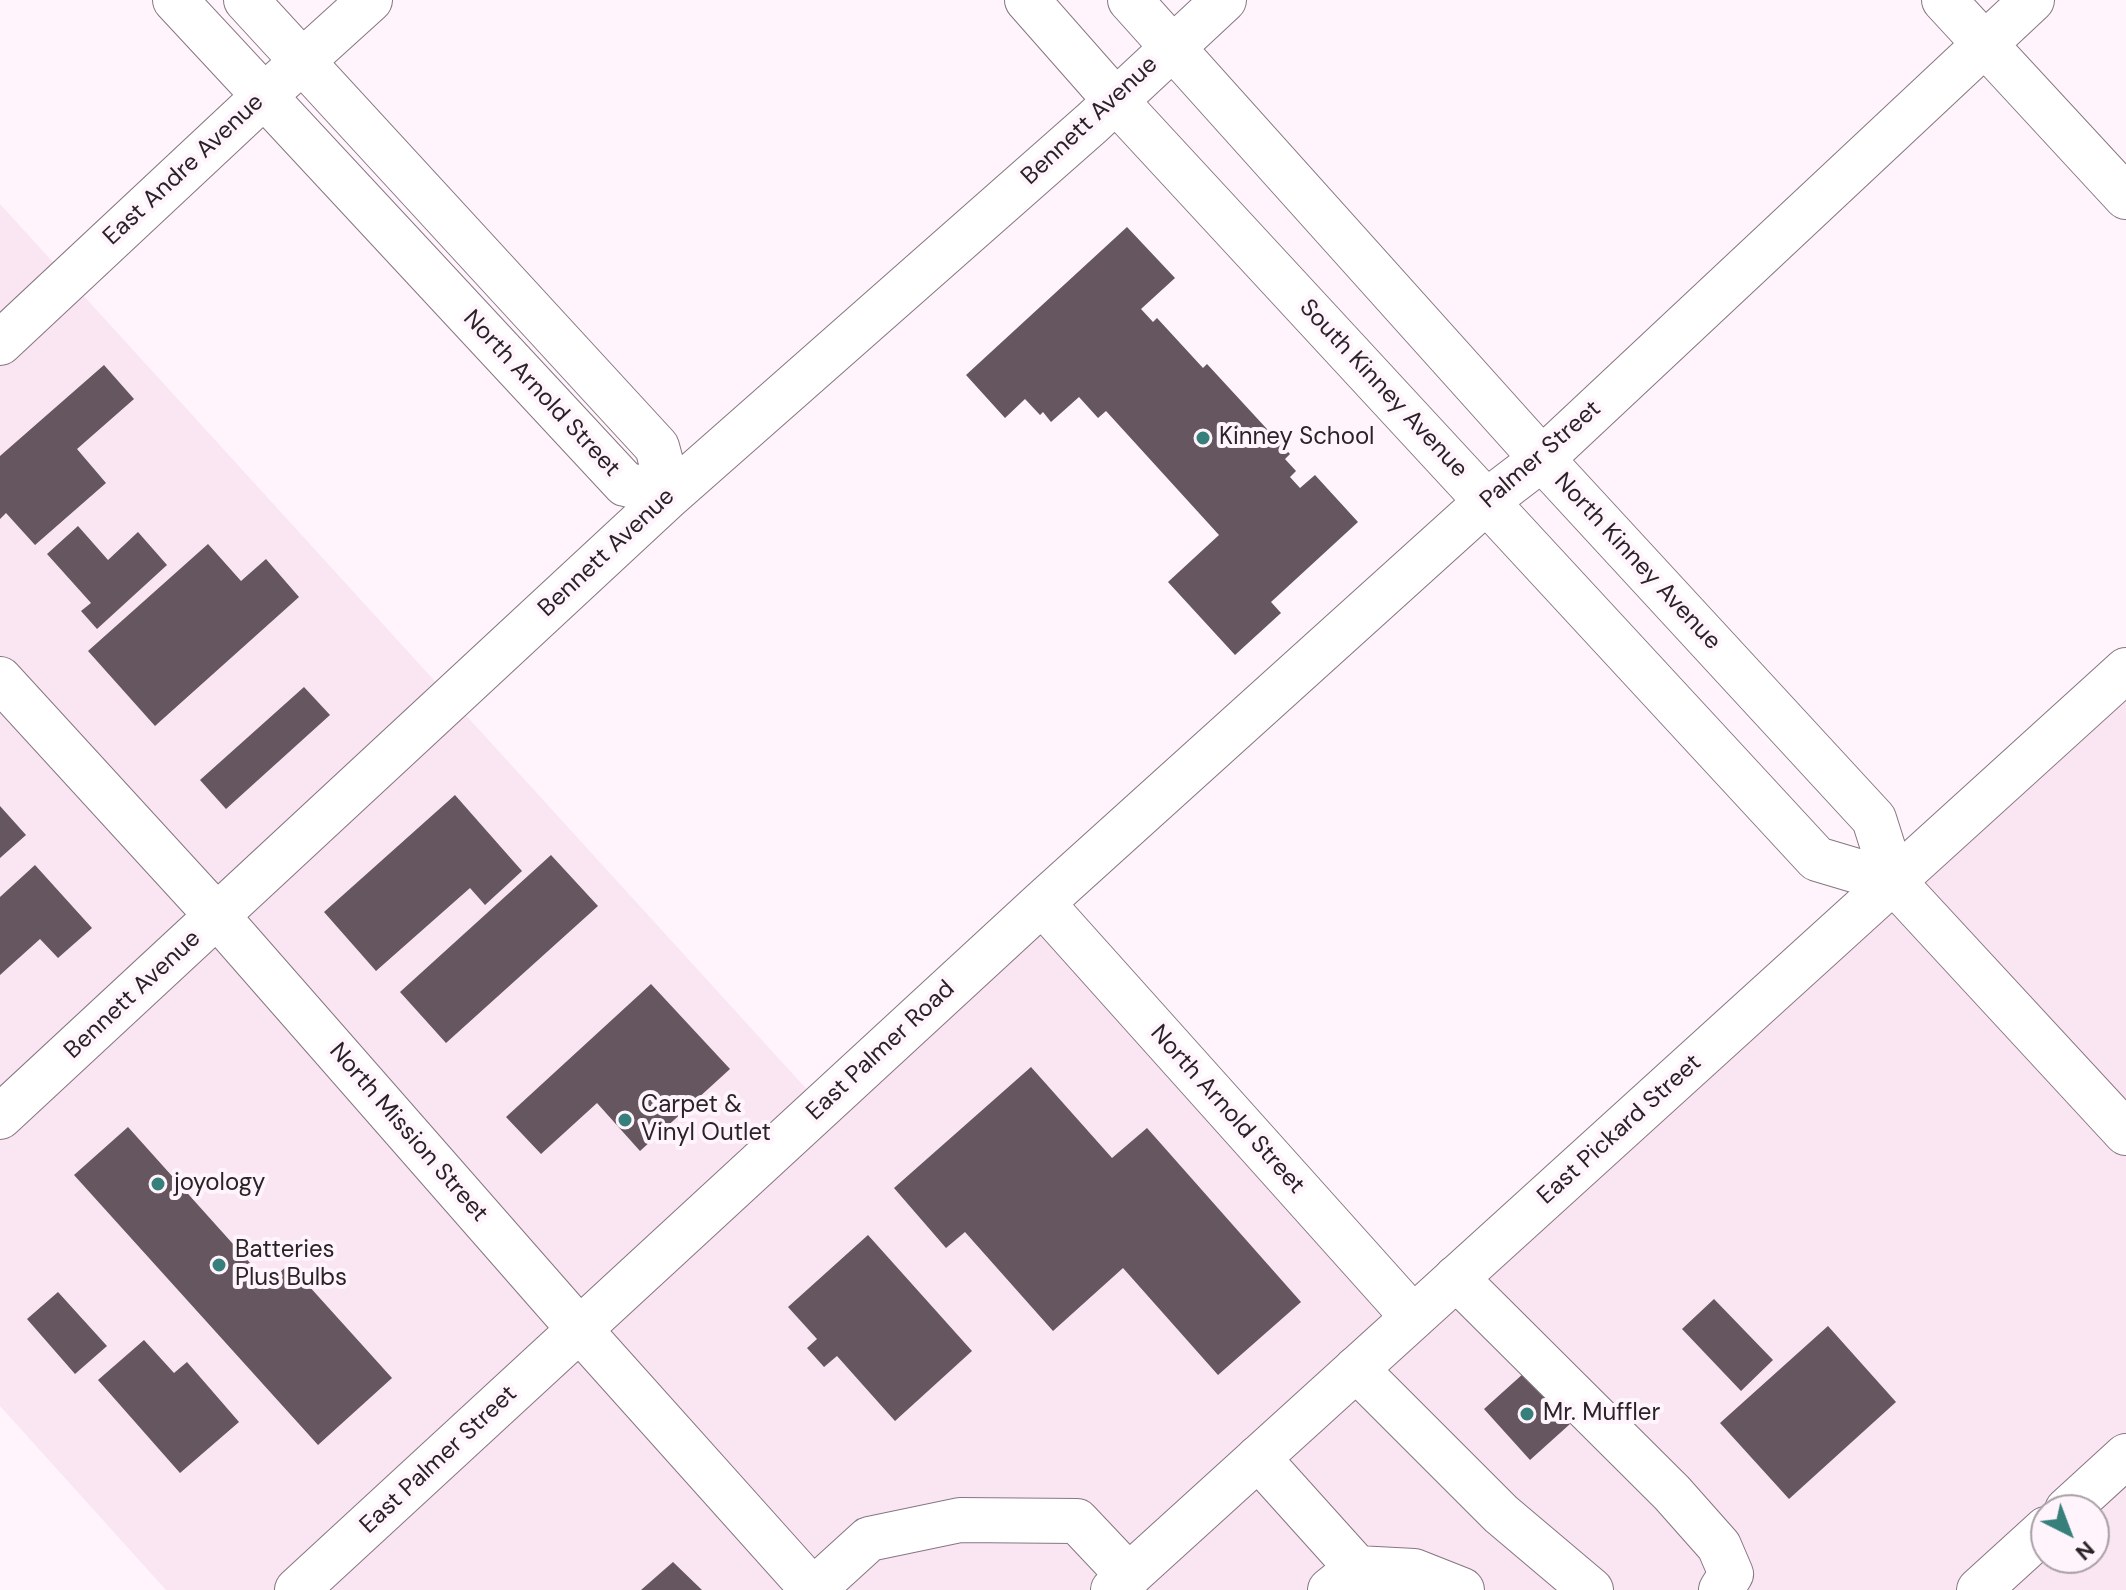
<!DOCTYPE html>
<style>
body{margin:0}
#map{position:relative;width:2126px;height:1590px;overflow:hidden;background:#fff4fb;font-family:"DM Sans",sans-serif}
canvas{display:block}
.north{position:absolute;left:2030px;top:1494px;width:80px;height:80px;box-sizing:border-box;background:#fff4fb;border:2px solid #a9a0a6;border-radius:50%;rotate:138deg;font-size:22px;font-weight:700;line-height:32px;text-align:center;color:#292327}
.north::after{content:'';display:block;margin:auto;width:28px;height:36px;background:#377f7b;clip-path:polygon(50% 0,100% 100%,50% 72%,0 100%)}
</style>
<div id="map">
<canvas width="2126" height="1590"></canvas>
<div class="north">N</div>
</div>
<script>
const g = document.querySelector('canvas').getContext('2d');
g.lineJoin = 'round';
function paint(path, color) { g.fillStyle = color; g.fill(path, 'evenodd'); }
const poly = rows => new Path2D(rows.map(r => 'M' + r).join(''));
function strokePath(path, color, width, dash) { g.strokeStyle = color; g.lineWidth = width; g.lineCap = dash ? 'butt' : 'round'; g.setLineDash(dash || []); g.stroke(path); }
function label(font, color, halo, rows, align = 'center') {
  g.font = font + ' "DM Sans",sans-serif'; g.lineWidth = 8; g.setLineDash([]); g.textBaseline = 'middle'; g.strokeStyle = halo; g.fillStyle = color; for (const [text, x, y, turn = 0] of rows) {
    g.save(); g.translate(x, y); g.rotate((+turn || 0) * Math.PI / 180); g.textAlign = isNaN(turn) ? turn : align; if (halo) g.strokeText(text, 0, 0); g.fillText(text, 0, 0); g.restore();
  }
}
const built = poly([
 [0,204,822,1106,1042,903,1412,1317,2126,670,2126,1590,166,1590,0,1406],
 [2046,1510,2094,1510,2094,1558,2046,1558]
]);
const building = poly([
 [1127,227,1175,278,1141,309,1153,322,1157,318,1203,368,1207,364,1290,454,1285,459,1296,471,1290,477,1300,488,1315,475,1358,522,1271,602,1281,613,1235,655,1168,582,1219,535,1106,411,1098,418,1079,397,1051,422,1043,412,1040,415,1025,399,1005,418,966,375],
 [104,365,134,399,77,449,106,483,35,545,6,513,0,519,0,456],
 [78,526,108,560,138,532,167,565,97,629,81,611,91,603,47,554],
 [208,544,241,581,266,559,299,597,155,726,88,651],
 [304,687,330,715,226,809,200,780],
 [455,795,522,871,485,905,470,888,376,971,324,912],
 [0,806,26,835,0,858],
 [551,855,598,906,446,1043,400,992],
 [35,865,92,928,58,958,40,939,0,975,0,897],
 [651,984,730,1069,640,1151,597,1103,541,1154,506,1117],
 [1031,1067,1112,1158,1147,1128,1301,1302,1218,1375,1123,1268,1053,1331,965,1232,946,1248,894,1188],
 [128,1127,268,1283,289,1264,392,1378,318,1445,74,1175],
 [868,1235,972,1351,895,1421,837,1356,824,1367,807,1348,817,1339,788,1307],
 [58,1292,107,1346,75,1374,27,1319],
 [1714,1299,1773,1360,1741,1391,1682,1329],
 [1828,1326,1896,1402,1789,1499,1720,1423],
 [144,1340,174,1373,187,1362,239,1422,180,1473,98,1380],
 [1524,1373,1570,1424,1530,1460,1484,1409],
 [673,1562,702,1590,641,1590]
]);
const minor = poly([
 [175,0,625,484,670,495,657,447,246,0],
 [1027,0,1116,101,1817,859,1894,882],
 [1130,0,1542,459,1874,819,1894,882,2126,1133],
 [1944,0,2126,197],
 [0,343,263,97,370,0],
 [1042,903,1413,1317],
 [0,1117,670,495,1092,123,1224,0],
 [1456,1278,1672,1493,1719,1546,1731,1574,1721,1590],
 [1356,1369,1501,1514,1591,1590],
 [1258,1458,1357,1568,1330,1590],
 [2067,1510,2126,1456],
 [1357,1568,1414,1571,1462,1590],
 [297,1590,1042,903,1487,501,1542,459,2032,0],
 [813,1590,869,1539,960,1520,1077,1521,1129,1576],
 [1979,1590,2046,1529]
]);
const major = poly([
 [0,679,218,917,580,1330,813,1590],
 [1113,1590,2126,670]
]);
const markers = [
 [1203,438,8,"#377f7b"],
 [625,1120,8,"#377f7b"],
 [158,1184,8,"#377f7b"],
 [219,1265,8,"#377f7b"],
 [1527,1414,8,"#377f7b"]
];
const streetNames = [
 ["Bennett Avenue",1090,121,-43],
 ["East Andre Avenue",184,170,-43],
 ["South Kinney Avenue",1383,389,47],
 ["North Arnold Street",541,394,47],
 ["Palmer Street",1541,455,-41],
 ["Bennett Avenue",607,553,-43],
 ["North Kinney Avenue",1637,562,47],
 ["Bennett Avenue",133,995,-43],
 ["East Palmer Road",881,1051,-43],
 ["North Arnold Street",1227,1110,48],
 ["East Pickard Street",1620,1130,-42],
 ["North Mission Street",408,1133,49],
 ["East Palmer Street",439,1460,-43]
];
const poiNames = [
 ["Kinney School",1219,438],
 ["Carpet &",641,1106],
 ["Vinyl Outlet",641,1134],
 ["joyology",174,1184],
 ["Batteries",235,1251],
 ["Plus Bulbs",235,1279],
 ["Mr. Muffler",1543,1414]
];
paint(built, '#f9e6f2');
paint(building, '#65565f');
strokePath(minor, '#867680', 46);
strokePath(major, '#867680', 46);
strokePath(minor, '#fff', 44);
strokePath(major, '#fff', 44);
for (const [x, y, r, color] of markers) { const dot = new Path2D(); dot.arc(x, y, r, 0, 2 * Math.PI); g.fillStyle = color; g.fill(dot); strokePath(dot, '#fff4fb', 3); }
label('24px', '#292327', '#fff4fb', streetNames);
label('24px', '#292327', '#fff4fb', poiNames, 'left');
</script>
